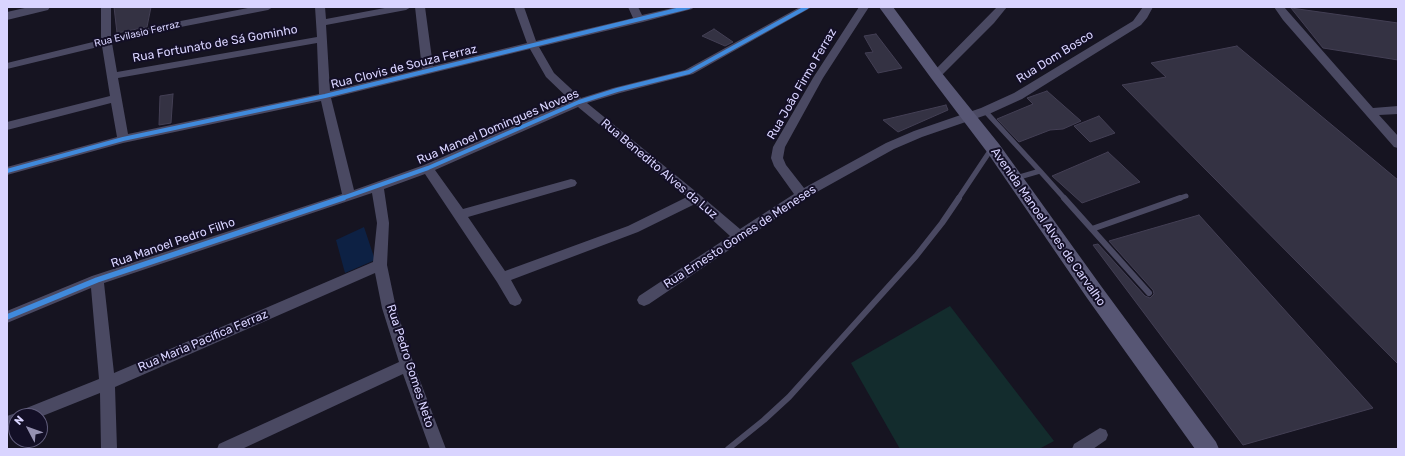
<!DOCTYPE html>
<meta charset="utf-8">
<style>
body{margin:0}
#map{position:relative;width:1405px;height:456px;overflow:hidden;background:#161421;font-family:Rubik,sans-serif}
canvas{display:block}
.frame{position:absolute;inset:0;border:8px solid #d9d4ff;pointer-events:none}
.north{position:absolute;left:8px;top:408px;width:40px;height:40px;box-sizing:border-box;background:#130f26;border:1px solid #625e7d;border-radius:50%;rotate:311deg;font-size:11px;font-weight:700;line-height:16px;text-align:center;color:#d9d4ff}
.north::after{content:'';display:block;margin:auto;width:14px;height:18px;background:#9591b1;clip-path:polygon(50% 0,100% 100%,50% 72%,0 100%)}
</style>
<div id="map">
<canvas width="1405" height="456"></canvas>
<div class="frame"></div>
<div class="north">N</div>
</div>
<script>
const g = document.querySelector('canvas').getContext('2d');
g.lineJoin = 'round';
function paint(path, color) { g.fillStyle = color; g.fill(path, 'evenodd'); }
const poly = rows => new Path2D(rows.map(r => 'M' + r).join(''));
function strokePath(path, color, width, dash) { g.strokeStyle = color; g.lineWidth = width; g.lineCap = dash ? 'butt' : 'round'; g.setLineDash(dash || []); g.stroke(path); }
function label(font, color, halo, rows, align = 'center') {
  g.font = font + ' Rubik,sans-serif'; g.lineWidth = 4; g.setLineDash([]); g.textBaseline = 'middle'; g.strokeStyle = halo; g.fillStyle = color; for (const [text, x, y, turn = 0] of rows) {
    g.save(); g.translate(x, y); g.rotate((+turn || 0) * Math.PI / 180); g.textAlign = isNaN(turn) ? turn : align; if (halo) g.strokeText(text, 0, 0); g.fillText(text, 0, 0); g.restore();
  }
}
const green = poly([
 [950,306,1054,441,1039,449,900,449,851,363]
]);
const water = poly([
 [364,227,375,260,345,273,336,240]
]);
const building = poly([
 [114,7,151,7,147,27,117,33,114,7],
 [1291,8,1398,23,1398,60,1323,48,1291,8],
 [714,29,733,42,725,46,702,36,714,29],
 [876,34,902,68,878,73,865,53,873,52,864,36,876,34],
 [1237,46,1398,180,1398,364,1122,85,1166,77,1151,63,1237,46],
 [1047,91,1081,121,1063,129,1050,130,1019,142,997,119,1033,104,1027,98,1047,91],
 [173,94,171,123,159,125,160,96,173,94],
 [946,105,948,110,898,132,883,120,946,105],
 [1099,116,1115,133,1090,142,1074,126,1099,116],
 [1108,152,1140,182,1082,203,1052,176,1108,152],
 [1199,215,1373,408,1243,445,1093,245,1098,244,1145,296,1150,298,1154,294,1153,290,1109,241,1199,215]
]);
const serviceFar1 = poly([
 [985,111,1040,171,1016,178],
 [1040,171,1065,199],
 [958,199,992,148],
 [1177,199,1186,196]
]);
const service = poly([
 [1064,198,1149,293],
 [1092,229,1180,198],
 [728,449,764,420,789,397,916,256,942,223,959,198]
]);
const minor = poly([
 [101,7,111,7,111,37,160,25,253,7,273,7,268,10,160,31,112,43,117,72,317,37,315,7,325,7,326,19,390,7,411,7,406,10,326,25,330,91,422,69,415,7,425,7,433,66,527,43,514,7,524,7,536,41,633,18,628,7,638,7,642,15,677,7,694,7,692,9,643,22,539,47,554,73,581,98,613,88,685,70,800,7,812,7,693,74,620,93,587,103,700,195,740,229,794,194,774,166,771,158,773,147,813,78,859,7,869,7,823,78,785,147,783,158,786,165,804,188,886,143,914,131,981,108,1014,93,1133,21,1143,7,1153,7,1147,18,1141,25,1022,99,989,114,922,137,894,149,806,198,649,304,644,306,639,304,637,300,639,296,730,236,695,204,638,232,511,280,522,300,520,304,515,306,510,304,497,282,425,174,384,189,389,223,387,265,396,308,414,365,446,449,430,449,403,374,242,449,217,449,219,444,399,362,382,308,375,273,115,387,117,449,101,449,100,393,40,417,40,416,16,416,16,427,7,430,7,416,16,413,18,414,19,411,99,379,91,288,7,323,7,311,92,276,342,194,321,101,123,143,7,175,7,167,117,137,111,103,7,130,7,122,110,96,102,46,7,69,7,63,101,40,101,7],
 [317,43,319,94,128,134,118,78,317,43],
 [530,49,546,77,571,101,424,165,354,190,331,98,530,49],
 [578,107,687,197,628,226,505,271,468,217,575,186,577,183,575,180,571,179,463,209,435,170,578,107],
 [372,193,377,223,373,262,114,373,104,283,372,193],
 [997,7,1007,7,994,23,940,77,932,77,931,75,932,73,997,7],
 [1274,7,1284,7,1373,108,1398,106,1398,114,1379,115,1398,136,1398,148,1394,147,1283,20,1274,7],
 [1100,428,1106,430,1108,435,1106,440,1093,449,1072,449,1074,444,1100,428]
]);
const tertiary = poly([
 [29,7,50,7,48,10,7,20,7,12,29,7]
]);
const secondary = poly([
 [879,7,893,7,941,72,999,144,1101,286,1216,442,1219,449,1195,449,1087,298,987,152,931,78,879,7]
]);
const cyclewayFar1 = poly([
 [7,171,123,139,325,96,689,7],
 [340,199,428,168,579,102,617,90,689,72,807,7]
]);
const cycleway = poly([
 [7,317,97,280,343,198]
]);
const farStreetnames = [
 ["Rua Evilasio Ferraz",137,34,-13]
];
const streetNames = [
 ["Rua Fortunato de Sá Gominho",215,44,-10],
 ["Rua Dom Bosco",1055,57,-32],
 ["Rua Clovis de Souza Ferraz",404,67,-14],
 ["Rua João Firmo Ferraz",802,84,-60],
 ["Rua Manoel Domingues Novaes",498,127,-23],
 ["Rua Benedito Alves da Luz",659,169,40],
 ["Avenida Manoel Alves de Carvalho",1048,227,55],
 ["Rua Ernesto Gomes de Meneses",740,237,-33],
 ["Rua Manoel Pedro Filho",173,243,-19],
 ["Rua Maria Pacífica Ferraz",203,341,-23],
 ["Rua Pedro Gomes Neto",410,366,72]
];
paint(green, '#132c2d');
paint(water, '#0d2144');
paint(building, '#343243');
strokePath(building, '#433f54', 1);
strokePath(serviceFar1, '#4a4962', 5);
strokePath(service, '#4a4962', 6);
paint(minor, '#4a4962');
paint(tertiary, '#4a4962');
paint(secondary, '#575674');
strokePath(cyclewayFar1, '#408adc', 4);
strokePath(cycleway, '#408adc', 5.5);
label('10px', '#d9d4ff', '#130f26', farStreetnames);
label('12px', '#d9d4ff', '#130f26', streetNames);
</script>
